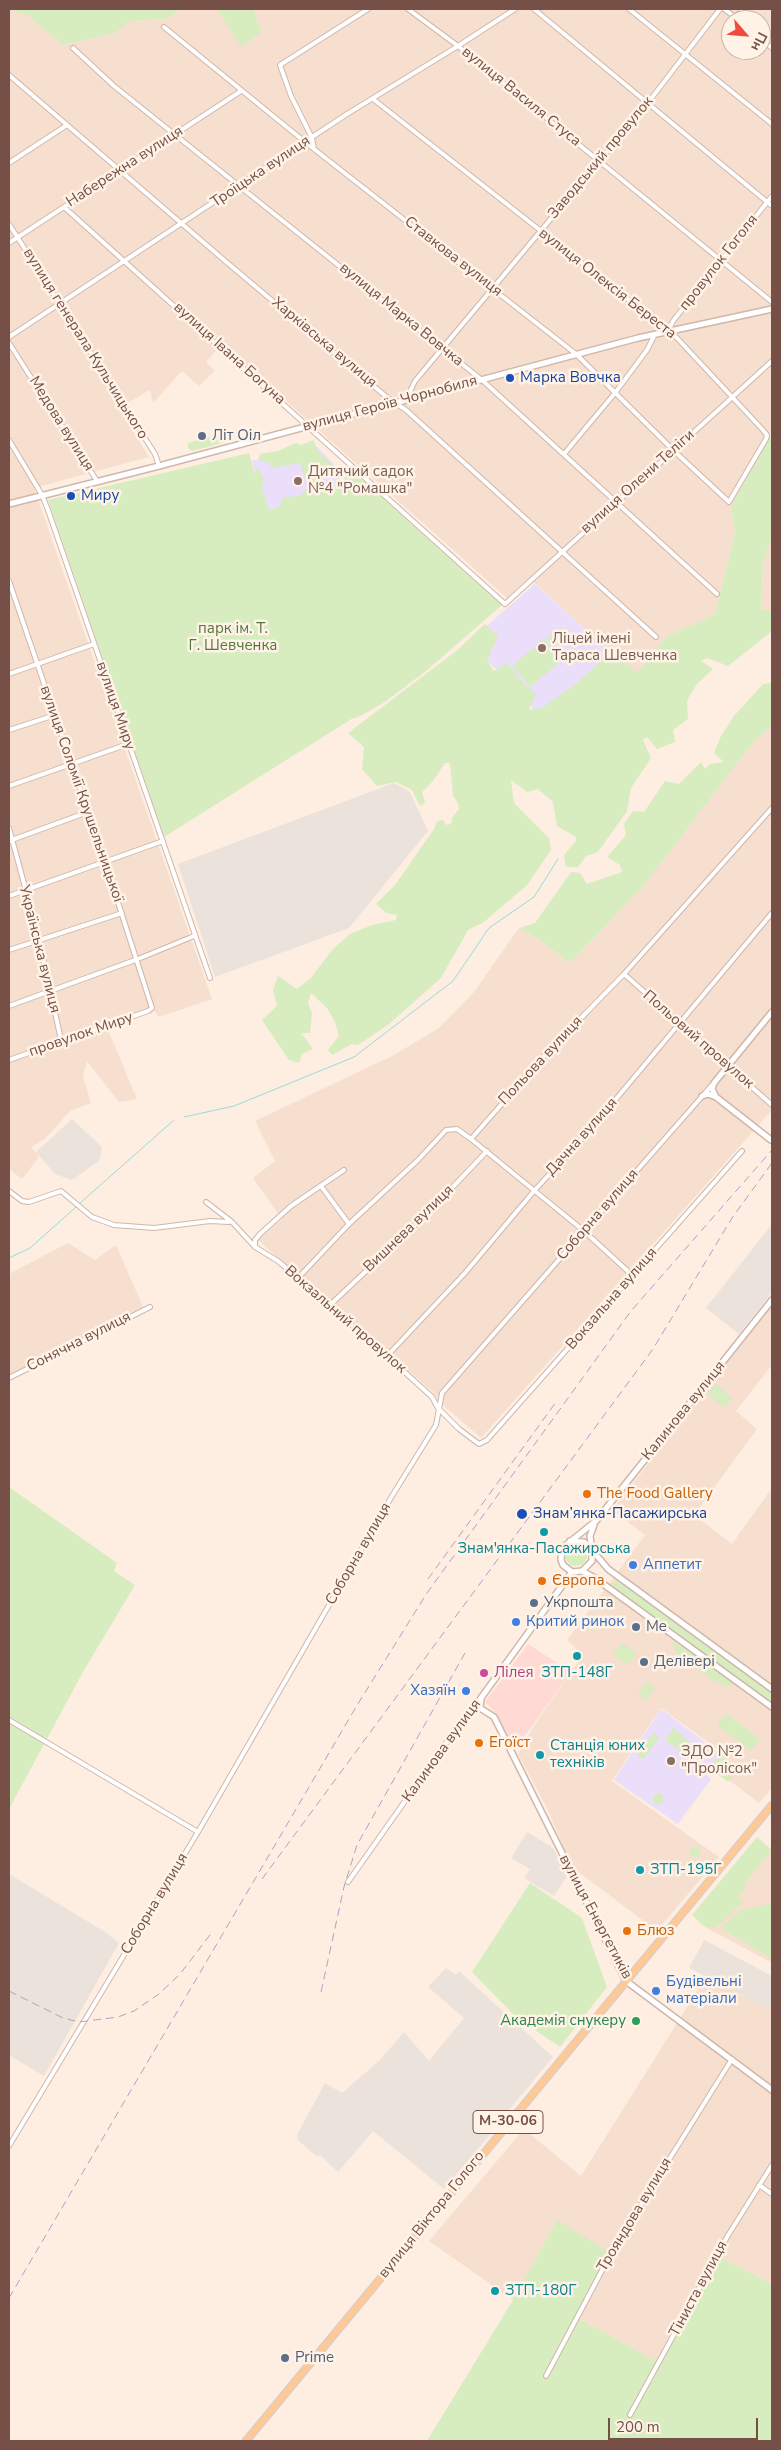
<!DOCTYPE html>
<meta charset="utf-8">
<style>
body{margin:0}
#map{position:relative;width:781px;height:2450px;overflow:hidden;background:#fdeee1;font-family:"Nunito Sans",sans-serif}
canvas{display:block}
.frame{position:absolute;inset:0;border:10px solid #765046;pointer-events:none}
.north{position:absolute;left:721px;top:10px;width:50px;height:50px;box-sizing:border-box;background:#fff3e8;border:1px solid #c8b2a7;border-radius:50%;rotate:117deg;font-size:14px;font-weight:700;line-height:20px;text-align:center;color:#765046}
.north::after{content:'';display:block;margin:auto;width:18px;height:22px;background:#ef4c3e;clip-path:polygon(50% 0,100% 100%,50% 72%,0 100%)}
.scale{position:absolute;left:608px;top:2418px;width:150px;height:22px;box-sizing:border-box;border:2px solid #765046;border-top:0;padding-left:6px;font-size:15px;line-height:18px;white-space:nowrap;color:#765046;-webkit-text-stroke:4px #fff3e8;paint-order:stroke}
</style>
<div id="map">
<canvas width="781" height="2450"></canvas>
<div class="frame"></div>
<div class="north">Пн</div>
<div class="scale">200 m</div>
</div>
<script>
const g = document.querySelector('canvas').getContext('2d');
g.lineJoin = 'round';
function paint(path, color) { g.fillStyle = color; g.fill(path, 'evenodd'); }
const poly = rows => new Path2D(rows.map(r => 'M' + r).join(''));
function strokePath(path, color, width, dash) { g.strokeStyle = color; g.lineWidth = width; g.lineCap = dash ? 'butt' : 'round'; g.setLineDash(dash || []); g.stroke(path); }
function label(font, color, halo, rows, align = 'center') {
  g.font = font + ' "Nunito Sans",sans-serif'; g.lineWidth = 5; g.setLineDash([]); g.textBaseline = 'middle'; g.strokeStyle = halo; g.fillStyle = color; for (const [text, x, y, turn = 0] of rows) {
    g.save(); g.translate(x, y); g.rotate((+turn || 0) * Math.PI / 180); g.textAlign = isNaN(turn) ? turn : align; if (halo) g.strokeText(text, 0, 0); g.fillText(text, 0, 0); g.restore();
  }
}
const residential = poly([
 [9,9,27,15,63,45,115,33,130,21,166,19,181,9,217,9,241,46,262,32,253,9,772,9,772,438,771,436,731,507,735,533,715,614,666,637,638,673,615,656,529,578,507,598,222,344,206,362,215,371,199,386,182,371,153,403,150,390,119,408,149,457,34,488,212,999,159,1017,153,1009,106,1025,137,1099,119,1102,87,1061,83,1076,91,1103,70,1111,45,1139,31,1147,39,1157,22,1179,9,1169],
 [731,20,761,20,761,50,731,50],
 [772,535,772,611,761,611,763,564],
 [772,725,772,1110,481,1438,442,1404,433,1392,258,1240,282,1219,253,1178,275,1161,255,1121,394,1055,439,1028,474,992,519,928,537,938,570,963,645,884,751,745],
 [68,1243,95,1260,116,1245,143,1307,9,1375,9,1274],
 [772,1305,772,1365,736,1411,757,1429,694,1515,732,1544,772,1488,772,1788,759,1803,712,1767,723,1753,661,1708,612,1781,719,1857,657,1931,572,1867,548,1810,518,1754,533,1727,583,1655,567,1640,645,1535,612,1510],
 [772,1847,772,1963,705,1927],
 [706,1977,772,2011,772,2284,712,2253,656,2361,579,2319,557,2220,513,2300,429,2241,524,2129,581,2176]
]);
const commercial = poly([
 [528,1644,562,1666,565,1662,574,1668,524,1737,512,1745,494,1711,485,1702]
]);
const industrial = poly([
 [394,783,410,792,428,831,349,928,215,977,178,864],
 [72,1119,102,1147,100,1160,72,1180,55,1174,36,1152],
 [772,1224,772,1292,739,1334,706,1308],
 [527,1832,553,1848,567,1876,554,1896,524,1878,530,1869,511,1858],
 [9,1874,105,1932,119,1943,44,2076,9,2055],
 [704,1940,772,1976,772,2011,689,1968],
 [446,1968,456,1975,459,1971,553,2057,503,2117,500,2115,490,2126,494,2130,444,2189,373,2131,338,2172,321,2156,315,2155,299,2141,297,2135,325,2083,342,2093,379,2061,404,2032,429,2061,464,2018,428,1987]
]);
const education = poly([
 [314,444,343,473,337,488,265,511,252,461],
 [535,584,615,656,542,718,469,641],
 [661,1709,721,1754,706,1774,711,1779,678,1824,614,1780]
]);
const green = poly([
 [9,9,181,9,166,19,130,21,115,33,63,45,27,15],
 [217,9,253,9,262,32,241,47],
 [220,429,228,435,226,441,222,443,192,451,188,448,188,443,221,434],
 [770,436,772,438,772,535,763,564,761,610,772,611,772,631,728,666,707,658,701,661,713,669,696,685,687,701,688,719,673,730,675,742,657,749,647,737,643,740,651,758,631,788,627,811,598,852,586,856,578,867,566,867,564,855,576,841,576,837,557,826,553,802,538,789,527,792,511,780,514,803,549,838,551,850,527,885,484,922,468,930,441,978,389,1024,358,1045,352,1044,332,1055,328,1050,339,1036,335,1022,327,1008,311,993,308,1003,312,1013,310,1033,301,1033,313,1049,302,1054,299,1063,289,1060,262,1020,277,1006,273,990,278,976,297,989,310,979,332,950,350,934,372,925,396,920,397,915,386,913,376,904,395,885,434,829,437,821,443,820,446,825,452,823,452,818,459,809,458,803,453,796,450,763,445,763,433,781,422,792,425,803,420,806,412,790,396,782,377,786,362,769,364,747,348,733,455,652,485,624,498,636,487,660,494,671,507,663,524,684,536,694,529,710,543,707,577,683,604,658,615,656,638,672,666,637,715,614,735,533,731,507],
 [314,440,317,450,337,469,321,475,324,492,337,488,351,470,502,605,426,671,386,701,359,717,358,714,357,718,353,718,164,837,48,500,249,453,255,474,257,468,264,478,262,488,269,510,280,506,283,497,300,496,308,487,300,463,271,468,270,463,258,460,260,454,278,451,296,443,301,445],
 [561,627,568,635,554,647,546,639],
 [544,639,562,660,530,687,512,666],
 [772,683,772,725,751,745,645,884,570,963,537,938,519,928,535,923,571,872,580,873,587,884,622,872,620,865,607,857,626,835,624,824,633,811,644,812,665,781,679,784,701,762,705,769,710,764,724,762,714,753,721,736,734,716,763,684],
 [715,1384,732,1398,724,1407,707,1393],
 [9,1487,117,1563,114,1571,135,1585,84,1670,9,1809],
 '565 1555a11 11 0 1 1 22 0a11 11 0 1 1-22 0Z',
 [617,1579,772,1693,772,1704,612,1586],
 [674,1641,735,1683,728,1687,715,1681,679,1656,672,1647],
 [622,1643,637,1653,628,1665,613,1655],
 [647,1681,655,1688,646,1700,638,1694],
 [726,1714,760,1739,751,1751,717,1725],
 [673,1728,690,1742,682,1752,665,1740],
 [653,1733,660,1738,643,1759,637,1755],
 [721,1754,738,1768,728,1782,710,1768],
 '652.5 1799a5.5 5.5 0 1 1 11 0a5.5 5.5 0 1 1-11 0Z',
 [757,1837,772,1850,744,1884,747,1886,738,1897,743,1902,720,1924,714,1928,705,1927,692,1915],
 '689.5 1852a5.5 5.5 0 1 1 11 0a5.5 5.5 0 1 1-11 0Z',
 [530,1883,582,1918,607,1987,560,2047,517,2018,472,1972],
 [772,1903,772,1959,721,1928,740,1910],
 [557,2220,614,2255,579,2319,656,2361,712,2253,772,2284,772,2441,427,2441,513,2300]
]);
const stream = poly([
 [184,1117,234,1106,354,1057,453,981,489,928,534,897,558,859],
 [79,1204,174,1120],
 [9,1258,30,1248,76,1207]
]);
const minor = poly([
 [408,9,458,46,772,302],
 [534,9,772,206],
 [629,9,772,124],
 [724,9,739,20],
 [735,17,744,9],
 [164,27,305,142,576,354,673,450,729,502,766,439,767,435,762,429,676,337,373,99],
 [761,39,772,48],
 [73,48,114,86,482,380,717,594],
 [9,75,224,260,389,399,406,410,656,637],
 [314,149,312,138,291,96,280,65,368,9],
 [9,163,67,125],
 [64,207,505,604,772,361],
 [9,224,155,454,159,466],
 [9,243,241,91],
 [668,331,673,321,772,196],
 [9,337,347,114,458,46,515,9],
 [9,343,97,481],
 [406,400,415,381,647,104,720,9],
 [9,440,42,495,48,510,210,978],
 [564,454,615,393,647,350,655,334],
 [9,581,105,862,152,1008,148,1011,9,1060],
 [9,674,94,644],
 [9,730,55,715],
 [9,786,128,744],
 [9,828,39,939,61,1040],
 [9,841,88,812],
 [9,896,163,841],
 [9,950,122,913],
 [624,974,772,1105],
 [9,1006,138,959,194,936],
 [471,1139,584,1231,632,1275],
 [321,1186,349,1224],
 [9,1191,22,1201,29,1202,61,1191,92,1217,114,1225,154,1228,210,1221,229,1222],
 [206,1202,232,1222,255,1247,278,1261,387,1356,432,1397,438,1408,459,1429,479,1444,487,1440,742,1151],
 [255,1247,255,1240,260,1234,291,1206,344,1170],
 [298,1278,349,1224,418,1160,446,1130,457,1129,471,1139,544,1056,624,974,772,808],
 [330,1305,432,1209,487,1151],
 [387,1356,465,1273,534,1191,590,1130,772,913],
 [9,1378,150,1307],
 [9,1720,198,1832],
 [348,1882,472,1706,481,1698],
 [9,2146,198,1832,392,1496,436,1425,442,1393,712,1085],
 [759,2185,772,2194],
 [546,2376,615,2246,732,2059],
 [630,2415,727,2237,772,2165]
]);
const tertiary = poly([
 [9,504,159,466,638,338,772,309],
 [702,1096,708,1094,716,1097],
 [771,1140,716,1097,712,1089,714,1083,772,1012],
 [594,1525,590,1536,592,1550,608,1569,772,1689],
 [570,1541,584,1542,592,1550,592,1561,582,1571,572,1572,563,1565,561,1560,562,1549,566,1545,596,1521,772,1300],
 [582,1571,595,1578,772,1707],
 [572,1572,481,1698,480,1708,494,1717,626,1981,772,2090]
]);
const primary = poly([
 [246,2441,772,1805]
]);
const rail = poly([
 [428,1579,556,1402],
 [262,1879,653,1349,732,1218,772,1163],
 [9,1991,63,2018,79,2022,118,2017,134,2011,159,1994,180,1974,213,1931],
 [321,1992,344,1887,357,1845,465,1653],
 [9,2298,356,1707,427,1593,631,1311,772,1150]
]);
const markers = [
 [510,378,5,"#1a4fb4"],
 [202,436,5,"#5c6f8a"],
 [298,481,5,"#8d6e63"],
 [71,496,5,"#1a4fb4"],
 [542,648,5,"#8d6e63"],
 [587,1494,5,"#e8710a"],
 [522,1514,6,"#1a4fb4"],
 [544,1532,5,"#0f9aa8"],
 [633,1565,5,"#3f7fe0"],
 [542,1581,5,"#e8710a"],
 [534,1603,5,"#5c6f8a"],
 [516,1622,5,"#3f7fe0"],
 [636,1627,5,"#5c6f8a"],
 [577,1656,5,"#0f9aa8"],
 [644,1662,5,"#5c6f8a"],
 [484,1673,5,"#d1479c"],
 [466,1691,5,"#3f7fe0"],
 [479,1743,5,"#e8710a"],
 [540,1755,5,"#0f9aa8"],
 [671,1761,5,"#8d6e63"],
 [640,1870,5,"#0f9aa8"],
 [627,1931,5,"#e8710a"],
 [656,1991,5,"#3f7fe0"],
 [636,2021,5,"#2e9e5b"],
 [495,2291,5,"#0f9aa8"],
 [285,2358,5,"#5c6f8a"]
];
const shields = [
 [508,2122,70]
];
const shieldNames = [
 ["М-30-06",508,2122]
];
const streetNames = [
 ["вулиця Василя Стуса",521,97,39],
 ["Заводський провулок",601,158,-50],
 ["Набережна вулиця",125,167,-33],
 ["Троїцька вулиця",261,172,-34],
 ["Ставкова вулиця",453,257,38],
 ["провулок Гоголя",719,263,-52],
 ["вулиця Олексія Береста",607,284,38],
 ["вулиця Марка Вовчка",401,315,39],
 ["Харківська вулиця",324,343,40],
 ["вулиця генерала Кульчицького",85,344,58],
 ["вулиця Івана Богуна",229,354,42],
 ["вулиця Героїв Чорнобиля",390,404,-15],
 ["Медова вулиця",61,424,58],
 ["вулиця Олени Теліги",638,482,-42],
 ["вулиця Миру",115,706,71],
 ["вулиця Соломії Крушельницької",81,794,71],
 ["Українська вулиця",39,949,76],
 ["провулок Миру",81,1035,-19],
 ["Польовий провулок",698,1040,41],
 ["Польова вулиця",541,1061,-47],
 ["Дачна вулиця",582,1137,-48],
 ["Соборна вулиця",598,1215,-49],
 ["Вишнева вулиця",409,1229,-44],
 ["Вокзальна вулиця",612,1299,-49],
 ["Вокзальний провулок",345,1320,41],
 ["Сонячна вулиця",79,1342,-27],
 ["Калинова вулиця",684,1411,-51],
 ["Соборна вулиця",359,1554,-60],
 ["Калинова вулиця",442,1751,-54],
 ["Соборна вулиця",155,1904,-59],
 ["вулиця Енергетиків",595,1917,62],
 ["вулиця Віктора Голого",432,2215,-51],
 ["Трояндова вулиця",635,2215,-59],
 ["Тіниста вулиця",699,2289,-62]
];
const transitNames = [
 ["Марка Вовчка",520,378],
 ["Миру",81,496],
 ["Знам’янка-Пасажирська",533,1514]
];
const serviceNames = [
 ["Літ Оіл",212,436],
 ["Укрпошта",544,1603],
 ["Me",646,1627],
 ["Делівері",654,1662],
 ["Prime",295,2358]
];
const educationNames = [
 ["Дитячий садок",308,472],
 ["№4 \"Ромашка\"",308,489],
 ["Ліцей імені",552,639],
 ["Тараса Шевченка",552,656],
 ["ЗДО №2",681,1752],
 ["\"Пролісок\"",681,1769]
];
const parkNames = [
 ["парк ім. Т.",233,629],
 ["Г. Шевченка",233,646]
];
const foodNames = [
 ["The Food Gallery",597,1494],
 ["Європа",552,1581],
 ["Егоїст",489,1743],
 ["Блюз",637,1931]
];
const cultureNames = [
 ["Знам'янка-Пасажирська",544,1549,"center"],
 ["ЗТП-148Г",577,1673,"center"],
 ["Станція юних",550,1746],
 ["техніків",550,1763],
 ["ЗТП-195Г",650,1870],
 ["ЗТП-180Г",505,2291]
];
const shopNames = [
 ["Аппетит",643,1565],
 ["Критий ринок",526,1622],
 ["Хазяїн",456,1691,"right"],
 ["Будівельні",666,1982],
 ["матеріали",666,1999]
];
const hotelNames = [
 ["Лілея",494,1673]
];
const leisureNames = [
 ["Академія снукеру",626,2021]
];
paint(residential, '#f6dfcf');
paint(commercial, '#ffdad4');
paint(industrial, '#ece2dc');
paint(education, '#ebdefa');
paint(green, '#d7ecbf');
strokePath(stream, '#9ad9da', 1);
strokePath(minor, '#d1b6aa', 6);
strokePath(tertiary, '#d1b6aa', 8);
strokePath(primary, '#d9cecb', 9);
strokePath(minor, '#fff', 4);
strokePath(tertiary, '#fff', 5);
strokePath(primary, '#ffc996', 6);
strokePath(rail, '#af9fc7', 1, [8, 5]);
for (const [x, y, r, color] of markers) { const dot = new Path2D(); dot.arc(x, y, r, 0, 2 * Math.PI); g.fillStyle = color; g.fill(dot); strokePath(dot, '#fff3e8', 2); }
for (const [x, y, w] of shields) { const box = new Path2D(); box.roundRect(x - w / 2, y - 11.5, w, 23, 4); g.fillStyle = '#fff3e8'; g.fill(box); strokePath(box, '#765046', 1); }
label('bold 14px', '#765046', null, shieldNames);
label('15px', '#765046', '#fff3e8', streetNames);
label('15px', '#164399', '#fff3e8', transitNames, 'left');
label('15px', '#4e5e75', '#fff3e8', serviceNames, 'left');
label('15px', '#785e54', '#fff3e8', educationNames, 'left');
label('15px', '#55773c', '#fff3e8', parkNames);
label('15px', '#c56008', '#fff3e8', foodNames, 'left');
label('15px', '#0d838f', '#fff3e8', cultureNames, 'left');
label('15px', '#366cbe', '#fff3e8', shopNames, 'left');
label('15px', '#b23c85', '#fff3e8', hotelNames, 'left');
label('15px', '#27864d', '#fff3e8', leisureNames, 'right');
</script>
